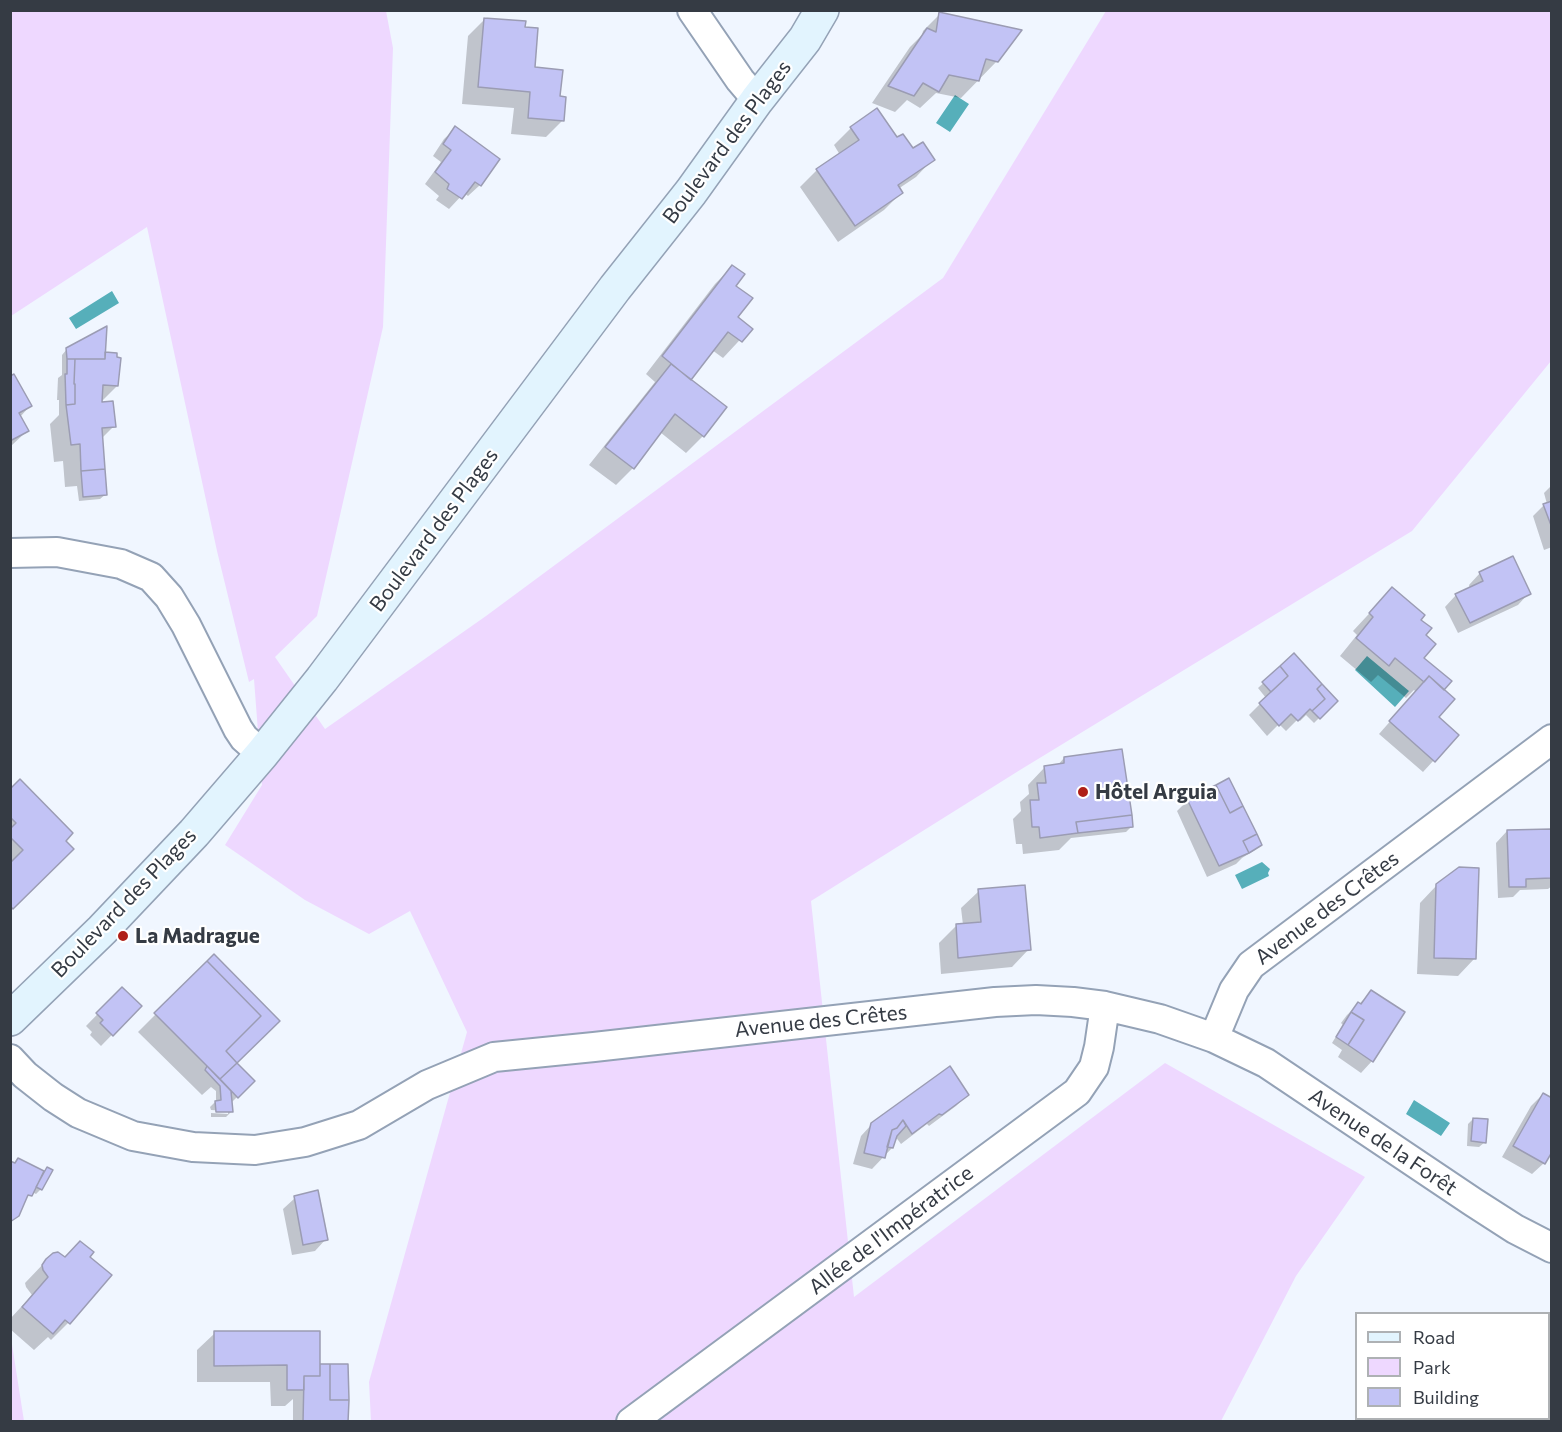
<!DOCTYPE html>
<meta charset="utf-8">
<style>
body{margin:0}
#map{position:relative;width:1562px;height:1432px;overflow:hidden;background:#f0f6ff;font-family:Commissioner,sans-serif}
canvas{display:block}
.frame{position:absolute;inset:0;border:12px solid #353b44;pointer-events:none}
.legend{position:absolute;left:1355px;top:1312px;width:195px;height:108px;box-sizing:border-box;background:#fff;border:2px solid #aeb1b4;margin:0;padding:8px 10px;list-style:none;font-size:18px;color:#353b44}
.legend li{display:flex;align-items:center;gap:12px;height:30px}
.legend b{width:30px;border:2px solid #aeb1b4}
</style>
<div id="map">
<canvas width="1562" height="1432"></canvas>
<div class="frame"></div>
<ul class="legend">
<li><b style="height:8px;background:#e2f4fe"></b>Road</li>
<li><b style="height:16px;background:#eed8ff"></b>Park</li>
<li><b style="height:16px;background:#c2c3f5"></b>Building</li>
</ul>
</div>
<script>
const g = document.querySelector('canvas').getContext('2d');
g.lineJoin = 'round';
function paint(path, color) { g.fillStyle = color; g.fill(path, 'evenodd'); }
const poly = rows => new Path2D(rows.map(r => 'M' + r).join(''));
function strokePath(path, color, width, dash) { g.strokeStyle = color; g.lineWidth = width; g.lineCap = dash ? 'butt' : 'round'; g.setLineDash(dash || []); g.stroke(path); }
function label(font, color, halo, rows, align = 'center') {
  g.font = font + ' Commissioner,sans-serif'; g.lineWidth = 4.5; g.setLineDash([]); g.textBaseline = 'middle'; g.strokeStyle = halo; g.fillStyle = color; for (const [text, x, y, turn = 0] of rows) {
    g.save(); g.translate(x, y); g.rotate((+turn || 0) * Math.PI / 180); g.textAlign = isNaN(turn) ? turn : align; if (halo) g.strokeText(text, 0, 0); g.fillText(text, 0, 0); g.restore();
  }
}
const green = poly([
 [11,11,386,11,393,48,383,327,317,616,275,657,325,729,486,616,943,278,1106,11,1551,11,1551,361,1412,531,1020,770,811,901,854,1297,1165,1063,1365,1177,1296,1276,1221,1421,371,1421,369,1382,467,1032,410,911,369,934,305,900,225,845,262,785,254,679,249,682,217,551,147,227,11,316],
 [10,1338,11,1338,24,1421,11,1421]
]);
const water = poly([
 [955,95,969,104,950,132,936,123],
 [112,291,119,303,76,329,69,318],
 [1367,656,1409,691,1395,707,1355,670],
 [1262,862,1270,869,1268,873,1269,876,1242,889,1235,875],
 [1414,1100,1450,1123,1441,1136,1406,1114]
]);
const shadow = poly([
 [940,14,997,61,961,98,936,93,920,108,907,100,895,112,872,103,910,47,922,35,923,31],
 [485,19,524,28,534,69,559,98,563,120,546,137,511,134,514,108,462,104,468,36],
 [877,110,897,140,913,150,933,159,916,177,898,189,901,193,884,210,838,242,800,187,817,170,840,155,834,145,851,128],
 [456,128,498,160,480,185,468,196,464,193,449,209,436,200,439,196,425,184,441,162,433,156,444,139],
 [732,267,736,318,750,329,723,358,712,350,689,380,703,436,686,453,660,432,633,468,616,485,589,465,655,382,646,374,715,284],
 [67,349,104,353,117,386,99,404,114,426,101,439,106,494,100,499,79,501,77,486,65,487,63,461,54,462,50,424,59,415,59,400,57,400,58,378,62,375,62,355],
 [10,377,30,406,20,417,27,431,10,447],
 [1552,485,1552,547,1544,550,1533,516,1544,505,1547,504,1544,493],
 [1480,573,1529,593,1518,605,1458,633,1445,607,1456,595,1470,589,1469,585],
 [1392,589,1419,620,1424,635,1422,658,1442,690,1437,717,1457,735,1423,772,1379,734,1416,692,1414,690,1406,698,1378,675,1371,682,1340,656,1357,635,1353,631],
 [1294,655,1336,701,1314,723,1306,715,1300,721,1298,719,1286,731,1279,724,1267,736,1249,715,1266,698,1258,688],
 [1064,758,1132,826,1126,832,1071,838,1059,850,1023,854,1022,844,1016,844,1013,819,1021,811,1020,802,1029,794,1028,785,1045,767,1057,766],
 [10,791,72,849,10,910],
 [1188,800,1260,845,1255,850,1242,858,1236,864,1207,877,1177,811],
 [1507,831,1552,831,1552,886,1548,889,1520,890,1513,897,1498,898,1496,843],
 [1437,885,1475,958,1458,976,1417,974,1420,903],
 [979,891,1029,949,1012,967,941,974,939,943,956,926,963,925,961,908],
 [214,956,235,1063,253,1081,231,1103,231,1112,226,1117,211,1117,211,1113,228,1114,228,1111,211,1110,210,1107,216,1101,216,1091,211,1087,202,1095,138,1032],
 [122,989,140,1006,101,1046,90,1035,92,1032,86,1026],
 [1372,992,1372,1061,1361,1073,1338,1057,1342,1050,1332,1043,1343,1025,1341,1023,1347,1015],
 [1543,1094,1544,1163,1532,1174,1502,1157,1531,1106],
 [967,1095,956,1106,929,1126,927,1124,901,1144,895,1136,892,1148,872,1169,853,1164,861,1136,872,1124],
 [1473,1119,1485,1142,1479,1147,1467,1146,1468,1124],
 [19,1160,43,1172,47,1169,41,1189,36,1194,32,1192,23,1202,14,1164],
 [295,1198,326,1239,315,1251,292,1255,283,1209],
 [88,1257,110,1275,68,1323,51,1340,48,1337,34,1350,10,1329,10,1319,32,1295,26,1287,25,1283,47,1260],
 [215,1333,318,1366,347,1422,293,1422,293,1399,285,1406,271,1406,270,1382,197,1382,197,1350],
 [1431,1418,1491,1418,1498,1422,1428,1422]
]);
const building = poly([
 [939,12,1022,30,998,62,986,59,979,81,949,75,939,92,923,83,914,96,888,86,927,28,936,32,939,12],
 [484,18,526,21,525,27,538,28,535,67,563,70,560,96,566,97,564,121,528,118,530,92,478,87,484,18],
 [877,108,897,137,903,134,913,148,923,142,935,160,898,185,903,193,855,226,816,169,859,140,850,127,877,108],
 [455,126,500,159,481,186,475,182,462,199,447,189,449,184,435,172,451,150,443,144,455,126],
 [732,265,745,274,736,286,753,298,738,317,753,329,742,342,728,332,691,380,662,356,732,265],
 [107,326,105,359,67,359,66,348,107,326],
 [105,352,117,353,117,357,121,358,118,386,103,385,102,402,113,401,116,427,102,428,105,469,81,471,80,444,71,445,66,405,75,404,75,384,74,384,75,359,105,359,105,352],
 [67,359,75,359,74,384,75,384,75,404,66,405,65,374,67,374,67,359],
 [671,364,727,407,704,437,675,414,634,469,605,447,671,364],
 [14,374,32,406,19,413,29,431,10,441,10,376,14,374],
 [105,469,107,495,83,497,81,471,105,469],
 [1552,501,1552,528,1543,504,1552,501],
 [1513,556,1531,594,1470,623,1455,594,1483,581,1479,572,1513,556],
 [1392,587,1425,615,1421,620,1432,628,1426,635,1436,644,1424,658,1452,681,1444,690,1429,676,1424,682,1395,658,1389,666,1356,638,1373,617,1369,613,1392,587],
 [1294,653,1322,684,1317,689,1325,699,1312,711,1310,709,1298,721,1291,714,1279,726,1259,703,1288,676,1280,666,1294,653],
 [1280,666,1288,676,1271,692,1262,682,1280,666],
 [1429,676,1455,699,1439,717,1459,735,1435,762,1389,721,1429,676],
 [1322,684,1338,701,1320,719,1312,711,1325,699,1317,689,1322,684],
 [1122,749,1132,815,1076,822,1078,833,1040,838,1039,827,1032,827,1030,800,1039,800,1037,783,1046,783,1044,766,1064,763,1064,757,1122,749],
 [1229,778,1243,806,1230,813,1216,785,1229,778],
 [20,779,73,833,66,841,74,849,13,909,10,906,10,863,23,850,10,837,10,829,16,823,10,817,10,789,20,779],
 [1216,785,1230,813,1243,806,1257,834,1243,841,1249,853,1219,866,1187,799,1216,785],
 [1132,815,1133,827,1078,833,1076,822,1132,815],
 [1552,829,1552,878,1526,879,1526,887,1509,887,1507,830,1552,829],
 [1257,834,1262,845,1249,853,1243,841,1257,834],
 [1459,867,1479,868,1476,959,1434,958,1436,884,1459,867],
 [1025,885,1031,950,958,958,956,924,981,922,978,889,1025,885],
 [214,954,280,1021,237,1063,226,1051,261,1016,207,961,214,954],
 [207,961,261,1016,226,1051,237,1063,220,1079,154,1013,207,961],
 [122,987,142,1006,113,1036,100,1023,103,1020,96,1013,122,987],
 [1371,990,1405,1012,1373,1062,1348,1045,1364,1020,1351,1012,1358,1002,1361,1004,1371,990],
 [1351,1012,1364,1020,1348,1045,1336,1037,1351,1012],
 [237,1063,255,1081,238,1098,220,1079,237,1063],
 [207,1066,231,1091,233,1112,216,1112,215,1101,221,1100,220,1086,205,1070,207,1066],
 [950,1066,969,1095,942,1115,939,1114,912,1134,903,1120,897,1128,892,1130,885,1158,864,1153,871,1123,950,1066],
 [1543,1093,1552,1098,1552,1152,1545,1164,1513,1146,1543,1093],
 [1473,1118,1488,1119,1486,1143,1471,1141,1473,1118],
 [903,1120,906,1126,897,1136,893,1148,887,1147,892,1130,897,1128,903,1120],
 [18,1158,44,1171,32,1196,28,1195,19,1216,10,1222,10,1161,15,1163,18,1158],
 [47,1167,53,1170,42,1190,36,1187,47,1167],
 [318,1190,328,1240,303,1245,294,1196,318,1190],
 [80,1241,94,1252,90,1257,112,1275,70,1324,65,1320,53,1334,22,1307,48,1277,43,1270,42,1265,46,1259,53,1253,58,1252,65,1257,80,1241],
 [214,1331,320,1331,320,1376,304,1376,304,1390,287,1390,287,1365,214,1366,214,1331],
 [320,1364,330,1364,330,1400,349,1400,348,1422,303,1422,304,1376,320,1376,320,1364],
 [330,1364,348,1364,349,1400,330,1400,330,1364],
 [1442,1418,1494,1418,1503,1422,1440,1422,1442,1418]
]);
const minor = poly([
 [692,10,740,80,757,100],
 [10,553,57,552,121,564,151,577,169,597,186,625,238,729,244,738,262,754],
 [1214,1038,1234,990,1251,965,1552,739],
 [10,1059,25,1075,53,1097,78,1113,133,1136,193,1147,255,1150,305,1142,359,1125,427,1085,494,1057,594,1047,995,1002,1036,1000,1073,1002,1105,1006,1160,1019,1214,1038,1266,1063,1473,1202,1515,1229,1552,1248],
 [631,1422,1077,1092,1094,1067,1099,1047,1105,1006]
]);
const secondary = poly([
 [10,1019,102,930,194,833,262,754,322,679,615,288,691,192,757,100,805,39,822,10]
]);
const markers = [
 [1083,792,6,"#af1f17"],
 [123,936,6,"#af1f17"]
];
const streetNames = [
 ["Boulevard des Plages",727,142,-53],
 ["Boulevard des Plages",434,530,-53],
 ["Boulevard des Plages",124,903,-46],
 ["Avenue des Crêtes",1327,908,-37],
 ["Avenue des Crêtes",821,1021,-6],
 ["Avenue de la Forêt",1383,1142,34],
 ["Allée de l'Impératrice",891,1230,-37]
];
const poiNames = [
 ["Hôtel Arguia",1095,792],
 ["La Madrague",135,936]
];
paint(green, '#eed8ff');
paint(water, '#56afba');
paint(shadow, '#0003');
paint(building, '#c2c3f5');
strokePath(building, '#9b9cb3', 1.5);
strokePath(minor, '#94a2b6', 32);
strokePath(secondary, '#94a2b6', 36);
strokePath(minor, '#fff', 28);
strokePath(secondary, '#e2f4fe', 33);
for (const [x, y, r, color] of markers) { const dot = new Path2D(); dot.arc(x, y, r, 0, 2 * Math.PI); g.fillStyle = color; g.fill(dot); strokePath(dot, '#fff', 2); }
label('21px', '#353b44', '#fff', streetNames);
label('bold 21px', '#353b44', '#fff', poiNames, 'left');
</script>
